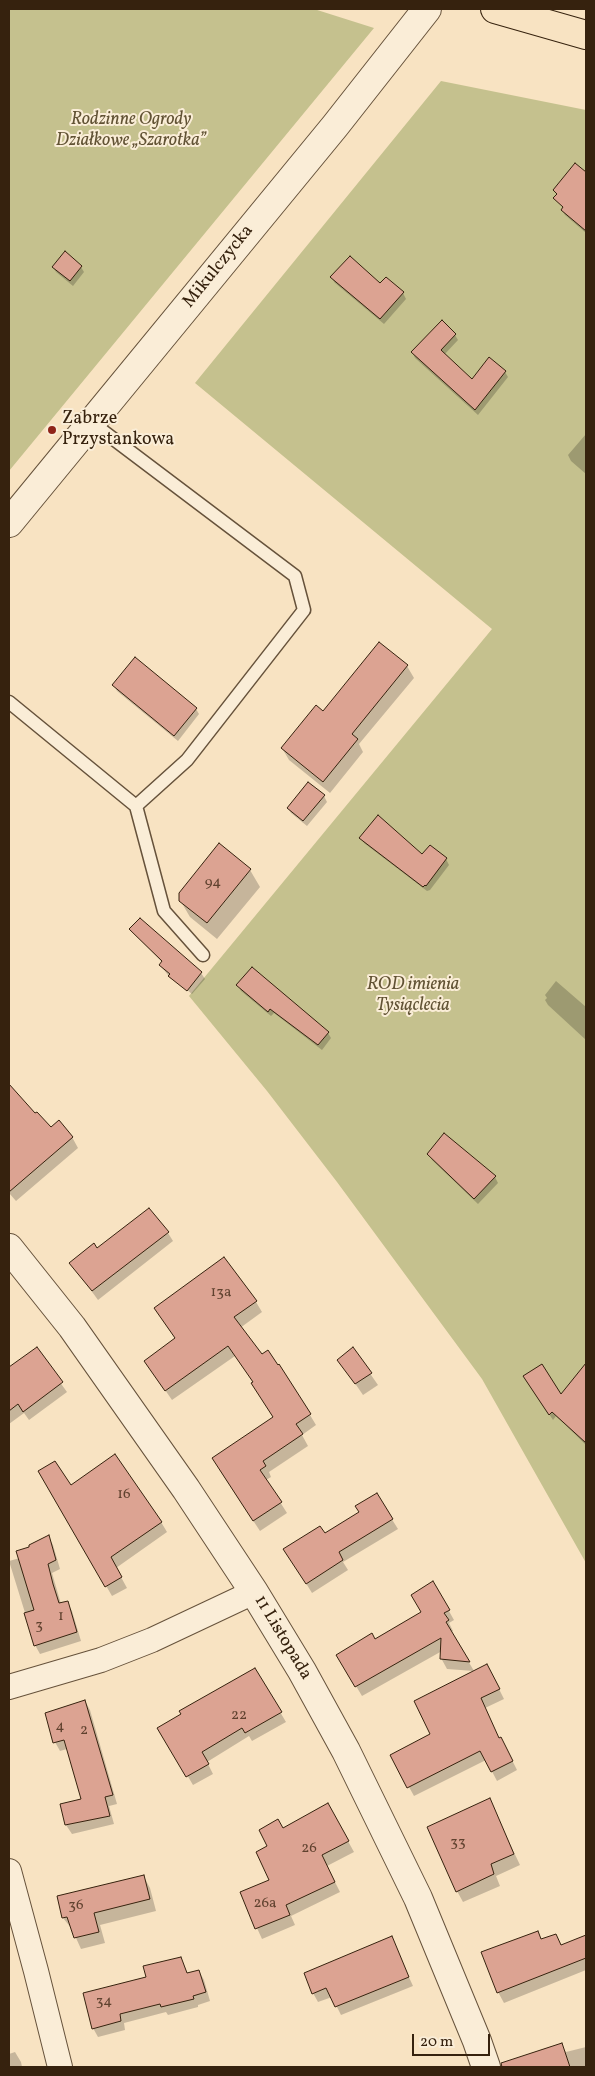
<!DOCTYPE html>
<meta charset="utf-8">
<style>
body{margin:0}
#map{position:relative;width:595px;height:2076px;overflow:hidden;background:#f8e3c2;font-family:Vollkorn,serif}
canvas{display:block}
.frame{position:absolute;inset:0;border:10px solid #36220e;pointer-events:none}
.scale{position:absolute;left:412px;top:2034px;width:78px;height:22px;box-sizing:border-box;border:2px solid #36220e;border-top:0;padding-left:6px;font-size:15px;line-height:18px;white-space:nowrap;color:#36220e;-webkit-text-stroke:4px #faedd7;paint-order:stroke}
</style>
<div id="map">
<canvas width="595" height="2076"></canvas>
<div class="frame"></div>
<div class="scale">20 m</div>
</div>
<script>
const g = document.querySelector('canvas').getContext('2d');
g.lineJoin = 'round';
function paint(path, color) { g.fillStyle = color; g.fill(path, 'evenodd'); }
const poly = rows => new Path2D(rows.map(r => 'M' + r).join(''));
function strokePath(path, color, width, dash) { g.strokeStyle = color; g.lineWidth = width; g.lineCap = dash ? 'butt' : 'round'; g.setLineDash(dash || []); g.stroke(path); }
function label(font, color, halo, rows, align = 'center') {
  g.font = font + ' Vollkorn,serif'; g.lineWidth = 4; g.setLineDash([]); g.textBaseline = 'middle'; g.strokeStyle = halo; g.fillStyle = color; for (const [text, x, y, turn = 0] of rows) {
    g.save(); g.translate(x, y); g.rotate((+turn || 0) * Math.PI / 180); g.textAlign = isNaN(turn) ? turn : align; if (halo) g.strokeText(text, 0, 0); g.fillText(text, 0, 0); g.restore();
  }
}
const green = poly([
 [9,9,314,9,374,28,9,471],
 [441,81,586,110,586,1563,482,1379,337,1182,267,1091,189,996,492,629,195,383]
]);
const shadow = poly([
 [576,165,586,174,586,190,580,198,586,203,586,233,565,215,562,210,567,204,554,190],
 [53,267,81,267,84,272,73,286,56,272],
 [331,277,380,285,403,293,406,299,384,324,335,283],
 [455,335,458,340,444,355,472,381,505,372,508,377,478,415,415,358,412,352],
 [586,434,586,474,571,461,568,455],
 [379,644,407,666,414,678,359,744,363,752,330,793,289,760,282,748,323,713],
 [114,685,196,709,199,714,178,741,117,691],
 [324,796,327,802,307,826,291,813,288,808],
 [361,838,422,856,430,846,446,859,449,865,430,890,427,891,364,843],
 [219,845,250,870,260,887,217,939,190,917,180,900],
 [140,919,201,973,205,979,192,994,171,977,171,979,160,965,163,963,134,934,131,929],
 [556,981,586,1007,586,1040,548,1005,545,1000,547,998,545,995],
 [238,985,328,1033,331,1038,322,1050,274,1013,271,1016,241,991],
 [9,1086,35,1115,51,1129,72,1137,78,1148,16,1201,9,1193,9,1136,11,1134,9,1132],
 [444,1134,495,1177,498,1183,478,1204,432,1160,429,1154],
 [168,1233,173,1241,98,1300,71,1263,97,1250],
 [256,1302,262,1312,240,1328,310,1415,316,1425,302,1435,308,1446,269,1472,271,1477,266,1480,287,1513,260,1531,219,1469,274,1417,254,1383,235,1356,172,1400,145,1361,176,1339,155,1308],
 [36,1349,67,1392,29,1420,24,1413,9,1424,9,1369],
 [353,1349,378,1385,363,1395,339,1360],
 [528,1382,560,1396,564,1392,586,1413,585,1444,556,1416,553,1420],
 [40,1472,70,1487,161,1522,167,1532,116,1568,127,1588,112,1596],
 [376,1494,398,1529,343,1562,348,1570,312,1593,291,1559,361,1513],
 [48,1536,53,1545,60,1569,52,1573,61,1604,67,1602,72,1611,81,1641,40,1654,35,1645,9,1561,20,1558,31,1548],
 [433,1583,454,1620,449,1623,453,1631,451,1632,474,1671,447,1669,441,1658,442,1651,362,1696,338,1656,375,1641,422,1612],
 [255,1670,286,1722,252,1741,249,1736,207,1762,213,1774,193,1785,159,1728],
 [492,1675,504,1699,485,1708,499,1739,506,1748,517,1770,497,1781,486,1760,414,1796,409,1787,432,1735],
 [85,1701,90,1710,117,1804,109,1806,114,1824,72,1834,66,1825,82,1800,67,1749,60,1751,55,1742],
 [489,1800,520,1865,496,1876,500,1886,463,1902,457,1891],
 [328,1805,354,1852,327,1866,340,1892,291,1916,295,1925,262,1939,241,1893,271,1880,269,1847,283,1829],
 [144,1877,150,1888,156,1911,100,1925,105,1943,81,1949,72,1929,63,1918],
 [556,1935,562,1946,586,1936,586,1970,504,2003,498,1992,542,1941],
 [391,1938,413,1986,341,2015,332,1997,318,2002,313,1993],
 [181,1959,188,1974,199,1971,204,1980,210,2001,198,2005,198,2007,168,2015,166,2012,124,2023,125,2030,98,2037,93,2028,148,1978],
 [561,2045,566,2052,586,2047,586,2067,527,2067,524,2057],
 [15,2052,21,2062,22,2067,9,2067,9,2054]
]);
const building = poly([
 [575,163,586,172,586,231,561,210,563,207,553,198,557,194,553,190,575,163],
 [65,251,82,266,70,281,52,267,65,251],
 [350,256,380,283,386,277,404,292,380,319,330,277,350,256],
 [442,320,456,334,441,350,472,379,489,357,506,371,475,410,411,352,442,320],
 [379,642,408,665,352,734,358,739,323,782,281,748,316,705,323,711,379,642],
 [135,657,197,708,174,736,112,685,135,657],
 [308,782,325,795,303,821,287,808,308,782],
 [378,815,422,854,430,845,447,858,426,886,425,885,423,887,359,838,378,815],
 [219,843,251,869,207,923,179,901,179,893,219,843],
 [140,918,202,972,187,991,168,976,170,974,159,965,162,961,129,929,140,918],
 [252,967,329,1032,318,1045,270,1009,268,1012,236,985,252,967],
 [9,1084,35,1113,37,1112,51,1127,59,1120,73,1137,9,1192,9,1084],
 [444,1133,496,1176,474,1199,427,1154,444,1133],
 [149,1208,169,1232,92,1291,69,1263,94,1243,97,1248,149,1208],
 [224,1257,257,1301,234,1317,262,1354,268,1350,278,1365,279,1364,311,1414,296,1424,303,1434,263,1461,266,1466,260,1470,282,1502,253,1521,212,1458,273,1417,251,1383,253,1382,228,1346,165,1391,144,1361,175,1338,154,1308,224,1257],
 [37,1347,63,1382,23,1412,18,1404,9,1411,9,1367,37,1347],
 [353,1347,372,1373,355,1384,337,1360,353,1347],
 [586,1363,586,1443,552,1412,549,1415,523,1376,542,1364,561,1394,586,1363],
 [115,1454,162,1522,111,1557,122,1577,105,1587,38,1471,55,1461,71,1485,115,1454],
 [377,1493,393,1519,339,1552,343,1560,306,1584,283,1549,320,1526,325,1533,359,1512,355,1506,377,1493],
 [49,1535,56,1560,48,1564,53,1584,59,1603,68,1601,77,1632,34,1646,24,1613,34,1610,16,1551,29,1547,29,1545,49,1535],
 [433,1581,450,1610,444,1613,449,1620,446,1622,470,1662,440,1659,441,1638,355,1687,336,1655,372,1633,375,1639,421,1612,411,1595,433,1581],
 [487,1664,500,1689,481,1698,499,1738,501,1737,513,1761,491,1772,480,1751,407,1788,390,1755,430,1734,414,1701,487,1664],
 [255,1668,282,1712,245,1733,242,1728,202,1752,209,1764,186,1777,157,1728,181,1714,179,1711,255,1668],
 [85,1700,113,1795,105,1797,110,1816,65,1825,60,1804,81,1799,64,1740,53,1743,45,1713,85,1700],
 [490,1798,514,1854,491,1864,494,1874,456,1892,427,1827,490,1798],
 [328,1803,349,1841,322,1855,335,1882,286,1905,290,1915,255,1929,240,1892,269,1880,256,1852,267,1846,259,1830,278,1819,283,1828,328,1803],
 [144,1875,150,1899,94,1913,99,1932,74,1938,67,1917,62,1918,57,1896,144,1875],
 [538,1931,541,1939,556,1934,561,1945,586,1935,586,1958,497,1993,481,1952,538,1931],
 [392,1936,409,1977,335,2007,326,1988,312,1994,304,1973,392,1936],
 [181,1957,187,1973,199,1970,206,1992,193,1996,194,1999,161,2007,160,2004,120,2014,121,2021,92,2029,83,1993,146,1977,143,1966,181,1957],
 [562,2043,570,2067,502,2067,501,2063,562,2043]
]);
const service = poly([
 [91,422,295,576,304,610,187,760,136,806],
 [9,702,136,806,164,911,203,955]
]);
const minor = poly([
 [9,1687,101,1660,152,1640,254,1592],
 [9,1871,36,1971,60,2067]
]);
const tertiary = poly([
 [9,523,335,126,427,9],
 [9,1248,72,1327,186,1489,254,1592,302,1671,346,1751,418,1898,477,2041,486,2067]
]);
const primary = poly([
 [495,9,586,35]
]);
const markers = [
 [52,430,5,"#8f2418"]
];
const numberNames = [
 ["94",213,883],
 ["13a",221,1293],
 ["16",124,1495],
 ["1",61,1617],
 ["3",39,1626],
 ["22",239,1716],
 ["4",60,1727],
 ["2",84,1731],
 ["33",458,1843],
 ["26",309,1849],
 ["26a",265,1904],
 ["36",76,1906],
 ["34",104,2002]
];
const parkNames = [
 ["Rodzinne Ogrody",131,121],
 ["Działkowe „Szarotka”",131,142],
 ["ROD imienia",413,986],
 ["Tysiąclecia",413,1007]
];
const streetNames = [
 ["Mikulczycka",219,267,-51],
 ["11 Listopada",282,1638,59]
];
const poiNames = [
 ["Zabrze",62,420],
 ["Przystankowa",62,441]
];
paint(green, '#c5c18e');
paint(shadow, '#0003');
paint(building, '#dca392');
strokePath(building, '#36220e', 1);
strokePath(service, '#66523b', 15);
strokePath(minor, '#66523b', 26);
strokePath(tertiary, '#66523b', 30);
strokePath(primary, '#36220e', 30);
strokePath(service, '#faedd7', 12);
strokePath(minor, '#faedd7', 24);
strokePath(tertiary, '#faedd7', 28);
strokePath(primary, '#f8e3c2', 28);
for (const [x, y, r, color] of markers) { const dot = new Path2D(); dot.arc(x, y, r, 0, 2 * Math.PI); g.fillStyle = color; g.fill(dot); strokePath(dot, '#faedd7', 2); }
label('15px', '#60422f', null, numberNames);
label('italic 18px', '#615234', '#faedd7', parkNames);
label('18px', '#36220e', '#faedd7', streetNames);
label('18px', '#36220e', '#faedd7', poiNames, 'left');
</script>
